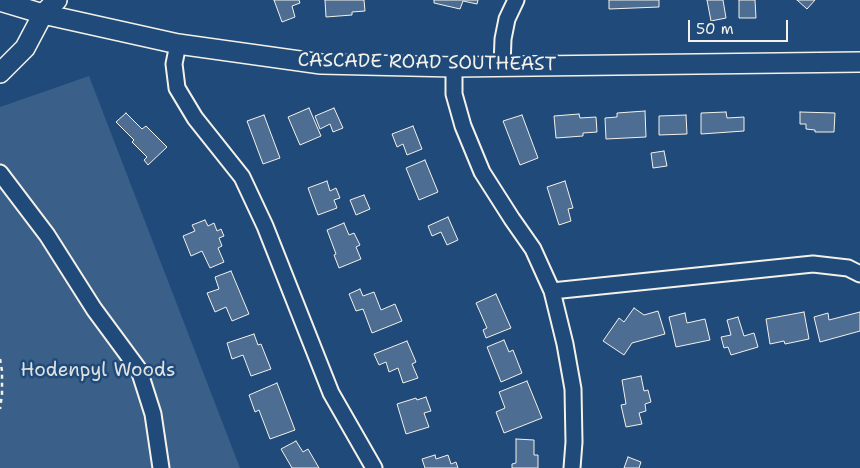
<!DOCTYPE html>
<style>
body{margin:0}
#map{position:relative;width:860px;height:468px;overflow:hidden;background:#1f4a7a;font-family:"Shantell Sans",sans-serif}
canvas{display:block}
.scale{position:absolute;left:688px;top:20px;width:100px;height:22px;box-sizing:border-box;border:2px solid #f4f1e8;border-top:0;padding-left:6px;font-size:15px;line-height:18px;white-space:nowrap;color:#f4f1e8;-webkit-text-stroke:4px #1f4a7a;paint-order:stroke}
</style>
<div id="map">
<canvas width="860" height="468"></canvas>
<div class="scale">50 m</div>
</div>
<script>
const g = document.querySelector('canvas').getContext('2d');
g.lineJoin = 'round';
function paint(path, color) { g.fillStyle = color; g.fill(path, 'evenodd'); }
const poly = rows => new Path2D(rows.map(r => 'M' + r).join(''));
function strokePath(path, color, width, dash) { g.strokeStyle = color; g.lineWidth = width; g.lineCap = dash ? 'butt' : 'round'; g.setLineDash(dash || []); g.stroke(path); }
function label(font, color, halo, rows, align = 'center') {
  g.font = font + ' "Shantell Sans",sans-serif'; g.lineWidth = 5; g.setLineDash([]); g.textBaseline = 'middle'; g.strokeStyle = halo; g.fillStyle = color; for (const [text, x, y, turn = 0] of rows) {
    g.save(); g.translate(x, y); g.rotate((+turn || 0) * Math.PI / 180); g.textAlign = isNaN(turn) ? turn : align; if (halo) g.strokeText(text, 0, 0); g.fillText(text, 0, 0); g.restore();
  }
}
const green = poly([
 [89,76,240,468,0,468,0,107]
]);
const building = poly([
 [274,0,299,0,300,3,292,6,295,17,282,22,274,0],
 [325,0,364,0,365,11,352,12,352,15,326,17,325,0],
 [434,0,478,0,477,4,463,1,460,9,434,3,434,0],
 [609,0,659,0,659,7,609,9,609,0],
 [707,0,723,0,726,18,711,21,707,0],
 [739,0,755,0,756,18,739,18,739,0],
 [797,0,815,0,807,9,797,0],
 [309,108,321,136,300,145,288,117,309,108],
 [334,108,343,128,333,132,330,124,320,129,315,116,334,108],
 [645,111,646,137,606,139,605,118,617,117,617,113,645,111],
 [726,112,727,118,744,117,744,131,701,134,701,113,726,112],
 [800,112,835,113,834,132,815,132,815,130,806,129,806,124,800,124,800,112],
 [126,113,142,129,146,126,167,147,148,165,144,160,147,157,132,142,134,140,116,122,126,113],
 [579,114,580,118,596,117,597,132,583,133,583,136,556,138,554,116,579,114],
 [264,115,280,158,263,164,247,121,264,115],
 [522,115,538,158,520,165,503,121,522,115],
 [686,115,687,134,659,135,659,116,686,115],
 [413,126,422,149,407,155,403,144,397,147,392,134,413,126],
 [664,151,667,166,653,168,651,153,664,151],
 [425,160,438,192,419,200,406,168,425,160],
 [327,181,330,191,336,188,340,198,334,200,337,208,318,215,308,188,327,181],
 [565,181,573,208,568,209,571,221,559,225,547,187,565,181],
 [364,195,370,209,356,215,350,200,364,195],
 [448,217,458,240,447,245,441,232,432,236,428,226,448,217],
 [205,220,208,226,214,223,217,231,221,229,224,236,219,238,222,246,218,248,224,262,210,268,202,251,191,256,183,236,195,231,192,225,205,220],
 [344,223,349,235,354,233,360,245,356,247,361,259,339,268,334,255,336,254,327,230,344,223],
 [231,271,249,314,232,321,226,307,215,312,207,293,219,289,215,277,231,271],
 [360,289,363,296,374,292,381,310,395,304,402,321,372,333,363,309,356,311,349,294,360,289],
 [496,294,511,328,486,338,483,330,487,328,476,303,496,294],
 [634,308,644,315,658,311,665,334,632,343,624,355,603,341,619,318,624,322,634,308],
 [804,312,809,339,785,344,784,341,770,344,766,319,804,312],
 [860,312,860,331,820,342,814,317,828,313,829,320,860,312],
 [685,313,687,323,705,319,710,340,676,347,669,317,685,313],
 [738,317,744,336,754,333,758,347,731,355,728,347,724,348,721,337,731,335,727,320,738,317],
 [254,334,258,345,261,344,271,369,251,376,243,355,232,359,227,343,254,334],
 [504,340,509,352,513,350,522,373,501,382,487,347,504,340],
 [407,341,416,362,412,364,418,378,403,383,398,368,389,372,386,362,379,365,374,354,407,341],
 [641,376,644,391,648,390,651,402,645,404,646,411,639,413,642,424,626,427,621,405,626,404,622,380,641,376],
 [527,381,542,418,504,433,496,412,505,408,499,392,527,381],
 [277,383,295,430,270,439,259,410,255,412,249,395,277,383],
 [426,397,431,411,424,413,429,427,406,434,397,404,416,398,417,400,426,397],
 [516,439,534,440,534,455,538,455,538,468,512,468,512,464,516,463,516,439],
 [296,441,303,452,308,449,319,468,292,468,281,449,296,441],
 [435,455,436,459,448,455,451,464,456,462,458,468,425,468,422,459,435,455],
 [628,457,641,462,639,468,624,468,628,457]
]);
const path = poly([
 [0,359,2,371,2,394,0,409]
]);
const minor = poly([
 [178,44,174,64,177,88,195,118,242,177,265,226,331,393,374,468],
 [502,66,503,39,507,19,516,0],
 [454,67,454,94,463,126,482,172,512,219,533,249,552,291,565,344,573,389,574,442,572,468],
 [0,173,47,235,94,309,139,370,153,414,161,468],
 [552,291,813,264,848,268,860,274]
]);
const major = poly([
 [0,1,43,14,178,44,321,64,454,67,860,62],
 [0,73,25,48,43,14,57,0]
]);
const streetNames = [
 ["CASCADE ROAD SOUTHEAST",427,63,1]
];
const parkNames = [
 ["Hodenpyl Woods",98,371]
];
paint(green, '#3a5f88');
paint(building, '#4d6e92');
strokePath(building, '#f4f1e8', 1);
strokePath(minor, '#f4f1e8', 19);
strokePath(major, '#f4f1e8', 22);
strokePath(path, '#f4f1e8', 2.5, [4, 4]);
strokePath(minor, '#1f4a7a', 15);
strokePath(major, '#1f4a7a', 19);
label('19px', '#f4f1e8', '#1f4a7a', streetNames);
label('19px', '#e1e2de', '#1f4a7a', parkNames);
</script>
